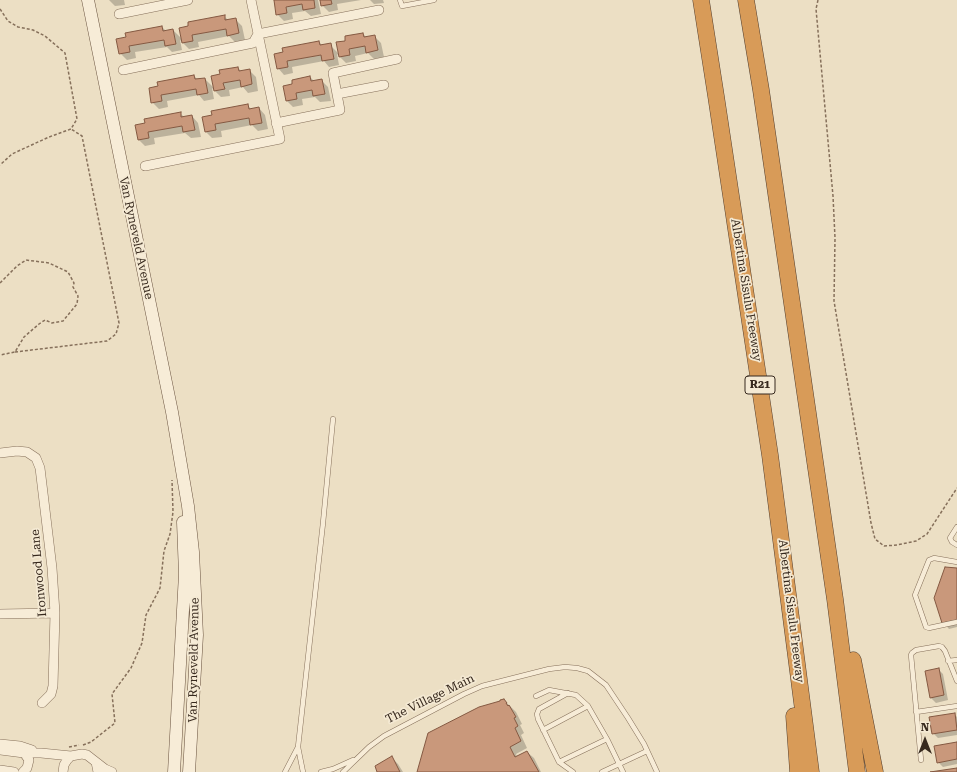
<!DOCTYPE html>
<style>
body{margin:0}
#map{position:relative;width:957px;height:772px;overflow:hidden;background:#ecdfc4;font-family:"Roboto Serif",serif}
canvas{display:block}
.north{position:absolute;left:905px;top:720px;width:40px;height:40px;-webkit-text-stroke:3px #f4e9d3;paint-order:stroke;rotate:0deg;font-size:11px;font-weight:700;line-height:16px;text-align:center;color:#37291e}
.north::after{content:'';display:block;margin:auto;width:14px;height:18px;background:#37291e;clip-path:polygon(50% 0,100% 100%,50% 72%,0 100%)}
</style>
<div id="map">
<canvas width="957" height="772"></canvas>
<div class="north">N</div>
</div>
<script>
const g = document.querySelector('canvas').getContext('2d');
g.lineJoin = 'round';
function paint(path, color) { g.fillStyle = color; g.fill(path, 'evenodd'); }
const poly = rows => new Path2D(rows.map(r => 'M' + r).join(''));
function strokePath(path, color, width, dash) { g.strokeStyle = color; g.lineWidth = width; g.lineCap = dash ? 'butt' : 'round'; g.setLineDash(dash || []); g.stroke(path); }
function label(font, color, halo, rows, align = 'center') {
  g.font = font + ' "Roboto Serif",serif'; g.lineWidth = 3.5; g.setLineDash([]); g.textBaseline = 'middle'; g.strokeStyle = halo; g.fillStyle = color; for (const [text, x, y, turn = 0] of rows) {
    g.save(); g.translate(x, y); g.rotate((+turn || 0) * Math.PI / 180); g.textAlign = isNaN(turn) ? turn : align; if (halo) g.strokeText(text, 0, 0); g.fillText(text, 0, 0); g.restore();
  }
}
const shadow = poly([
 [109,0,124,0,125,5,115,6],
 [278,0,318,0,321,14,311,16,305,11,292,13,293,19,284,21,277,14],
 [321,0,361,0,337,4,338,10,329,12,322,5],
 [370,0,383,0,384,3,374,4],
 [224,16,228,20,235,19,242,26,245,40,235,42,229,36,198,42,199,47,189,49,180,40,182,50,172,52,167,47,135,52,136,58,127,60,120,53,118,40,162,27,166,31,173,30,182,39],
 [363,34,367,38,374,36,381,43,384,57,374,59,368,53,355,56,356,61,346,63,337,54,339,65,329,67,324,61,292,67,293,73,284,75,278,68,275,54,319,42,323,46,330,45,339,54,347,41],
 [238,68,242,72,249,70,256,77,258,91,248,93,243,87,229,90,230,96,221,97,212,88,214,99,204,101,199,95,167,101,168,107,159,109,152,102,150,88,194,76,198,80,205,79,214,88],
 [310,77,314,81,321,80,328,87,331,101,320,102,315,97,302,99,303,105,293,107,287,101],
 [247,105,251,109,259,108,265,115,268,129,258,131,252,125,221,131,222,137,212,138,206,132,203,118],
 [180,113,184,117,192,116,198,123,201,137,191,138,185,133,154,138,155,144,145,146,139,140,136,126],
 [957,569,957,627,949,629,943,622],
 [938,669,943,674,948,700,936,703,931,698,926,671],
 [504,700,516,712,522,724,520,725,524,733,521,735,527,748,516,754,517,757,527,752,534,758,541,772,418,772],
 [954,714,957,717,957,735,938,738,933,733],
 [957,743,957,764,943,767,938,762],
 [392,758,398,764,403,772,379,772]
]);
const building = poly([
 [274,0,314,0,315,8,303,10,302,4,286,7,287,13,276,15,274,0],
 [320,0,331,0,332,4,321,6,320,0],
 [225,15,225,20,236,18,239,33,227,36,226,29,192,35,193,41,182,43,179,28,188,26,188,22,225,15],
 [162,26,163,31,173,29,176,44,165,46,164,40,129,46,130,52,119,54,116,39,126,37,125,33,162,26],
 [363,33,364,37,375,35,378,50,366,53,365,46,349,49,350,55,339,57,336,42,345,41,345,36,363,33],
 [319,41,320,45,331,43,334,59,322,61,321,55,287,61,288,67,277,69,274,54,283,52,282,48,319,41],
 [238,67,239,71,250,69,252,84,241,87,240,80,223,83,225,89,214,91,211,76,220,74,219,70,238,67],
 [194,75,195,79,205,78,208,93,197,95,196,89,161,95,162,101,151,103,149,88,158,86,157,82,194,75],
 [310,76,311,81,322,79,325,94,313,96,312,90,296,93,297,99,286,101,283,86,292,84,292,80,310,76],
 [248,104,249,109,259,107,262,123,250,125,249,118,215,124,216,130,205,132,202,117,212,115,211,111,248,104],
 [181,112,181,117,192,115,195,130,183,132,182,126,148,132,149,138,138,140,135,125,145,123,144,119,181,112],
 [945,567,957,568,957,620,942,623,934,598,945,567],
 [939,668,944,695,930,698,925,671,939,668],
 [504,699,507,703,506,703,508,706,509,705,516,717,514,718,518,726,515,728,521,741,510,747,515,757,527,751,539,772,417,772,428,733,479,707,500,701,500,700,504,699],
 [955,713,957,730,932,734,929,717,955,713],
 [957,742,957,759,937,763,934,746,957,742],
 [392,756,400,772,377,772,375,766,392,756],
 [957,768,957,772,930,772,957,768]
]);
const path = poly([
 [818,0,816,9,833,196,835,238,834,301,871,523,875,539,884,546,897,545,916,541,927,534,957,488],
 [0,9,8,21,18,27,33,30,45,36,65,53,77,119,71,129,49,137,12,154,0,165],
 [0,283,17,266,26,260,49,263,68,272,74,283,73,287,78,296,77,304,63,321,52,323,45,320,39,324,24,337,15,352,0,355],
 [15,352,107,341,116,334,119,323,82,136,71,129],
 [83,745,91,742,115,723,112,694,131,668,142,643,146,615,160,588,164,551,170,534,173,512,172,480],
 [69,747,79,745]
]);
const lane = poly([
 [400,0,402,6,434,0],
 [957,527,950,538,952,542,957,545],
 [957,562,934,558,929,560,915,595,926,627,929,628,957,622],
 [948,661,957,660],
 [568,693,539,709,537,714,538,719,559,762,573,772],
 [536,696,549,690,576,695,588,706,607,739,559,762],
 [916,712,957,706],
 [543,730,588,706],
 [607,739,623,772],
 [921,760,911,655,912,653,916,650,939,646,942,647,945,651,957,681],
 [285,772,298,747],
 [303,772,298,747,323,523,333,419],
 [321,772,333,769,353,760],
 [343,772,369,747,384,736,464,694,482,686,549,669,565,667,577,668,588,671,606,685,628,718,644,744,657,772],
 [602,772,647,751]
]);
const street = poly([
 [119,14,188,0],
 [123,70,253,43,258,34,379,10],
 [337,94,384,85],
 [276,123,340,110,333,73,397,59],
 [145,166,280,139,251,0],
 [0,453,17,451,27,452,36,458,40,468,52,568,55,613,53,686,51,694,42,703],
 [0,614,55,613],
 [0,744,20,746,32,750],
 [0,750,24,753,41,753,71,756],
 [96,762,105,769,112,772],
 [0,770,14,772],
 [23,772,27,768,29,760,24,753],
 [63,772,64,765,67,760,71,756,82,754,87,755,96,762,98,772]
]);
const secondary = poly([
 [88,0,172,412,188,506,193,552,197,635,189,772],
 [174,772,185,574,183,522]
]);
const highway = poly([
 [701,0,716,96,770,455,811,772],
 [746,0,761,90,835,599,857,772],
 [853,660,875,772],
 [794,716,798,772]
]);
const shields = [
 [760,385,30]
];
const shieldNames = [
 ["R21",760,385]
];
const streetNames = [
 ["Van Ryneveld Avenue",136,238,78],
 ["Albertina Sisulu Freeway",746,290,81],
 ["Ironwood Lane",39,573,-95],
 ["Albertina Sisulu Freeway",791,611,83],
 ["Van Ryneveld Avenue",194,660,-89],
 ["The Village Main",430,699,-26]
];
paint(shadow, '#0003');
paint(building, '#c9987b');
strokePath(building, '#845942', 1);
strokePath(lane, '#86705b', 5.5);
strokePath(street, '#86705b', 10);
strokePath(secondary, '#68513e', 13);
strokePath(highway, '#543f2f', 17);
strokePath(path, '#86705b', 1.5, [3, 2]);
strokePath(lane, '#f7ecd7', 4.5);
strokePath(street, '#f7ecd7', 9);
strokePath(secondary, '#f7ecd7', 12);
strokePath(highway, '#d89b58', 16);
for (const [x, y, w] of shields) { const box = new Path2D(); box.roundRect(x - w / 2, y - 9, w, 18, 3); g.fillStyle = '#f4e9d3'; g.fill(box); strokePath(box, '#37291e', 1); }
label('bold 11px', '#37291e', null, shieldNames);
label('12px', '#37291e', '#f4e9d3', streetNames);
</script>
